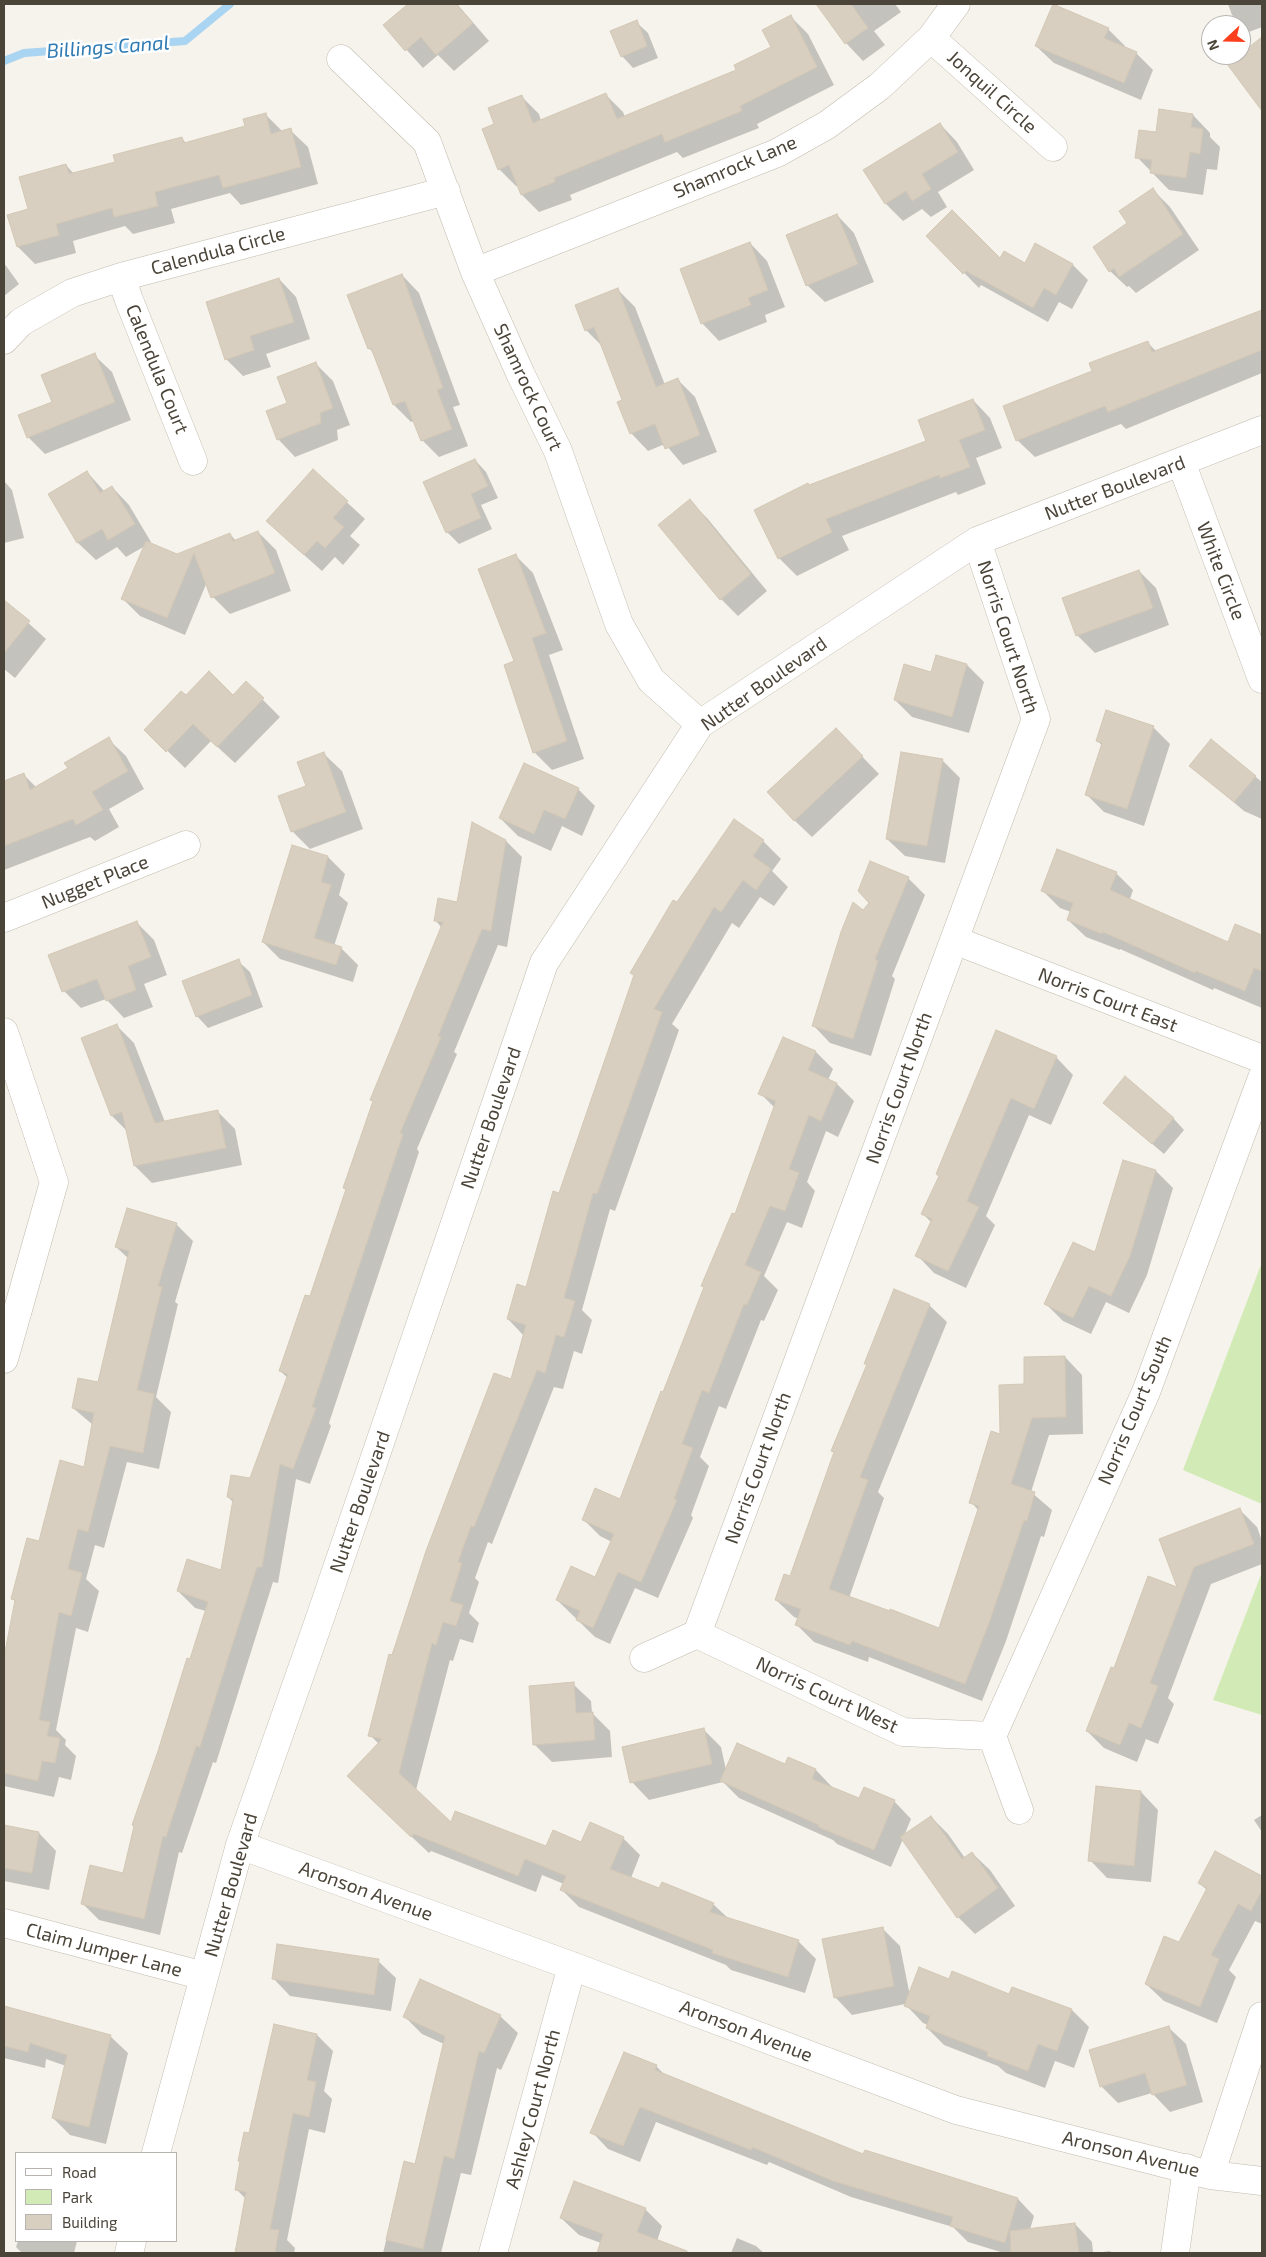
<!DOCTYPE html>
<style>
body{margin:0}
#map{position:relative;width:1266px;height:2257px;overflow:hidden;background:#f6f3ec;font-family:"Exo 2",sans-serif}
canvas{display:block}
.frame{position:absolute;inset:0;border:5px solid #4b4439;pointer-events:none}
.legend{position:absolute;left:15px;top:2152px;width:162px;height:90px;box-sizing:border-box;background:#fff;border:1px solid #b7b4b0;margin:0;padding:6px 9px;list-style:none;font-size:15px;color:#4b4439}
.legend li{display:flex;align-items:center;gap:10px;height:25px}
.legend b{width:25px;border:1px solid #b7b4b0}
.north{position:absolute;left:1201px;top:15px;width:50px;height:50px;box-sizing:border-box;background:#fff;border:1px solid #b7b4b0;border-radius:50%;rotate:249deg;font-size:14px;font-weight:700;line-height:20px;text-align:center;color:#4b4439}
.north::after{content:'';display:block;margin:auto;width:18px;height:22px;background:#fc3f1d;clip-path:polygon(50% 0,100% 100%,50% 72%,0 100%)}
</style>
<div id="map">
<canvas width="1266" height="2257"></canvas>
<div class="frame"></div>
<ul class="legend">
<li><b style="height:6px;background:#fff"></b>Road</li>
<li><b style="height:14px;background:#d2eab5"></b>Park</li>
<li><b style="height:14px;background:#d8cfc1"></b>Building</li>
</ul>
<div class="north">N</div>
</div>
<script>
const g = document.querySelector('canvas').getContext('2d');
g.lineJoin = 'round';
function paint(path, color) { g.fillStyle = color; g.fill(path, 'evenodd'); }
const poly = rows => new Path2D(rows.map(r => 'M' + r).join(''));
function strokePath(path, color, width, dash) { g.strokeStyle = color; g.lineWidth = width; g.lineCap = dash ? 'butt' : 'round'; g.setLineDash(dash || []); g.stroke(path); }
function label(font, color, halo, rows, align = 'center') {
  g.font = font + ' "Exo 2",sans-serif'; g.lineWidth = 5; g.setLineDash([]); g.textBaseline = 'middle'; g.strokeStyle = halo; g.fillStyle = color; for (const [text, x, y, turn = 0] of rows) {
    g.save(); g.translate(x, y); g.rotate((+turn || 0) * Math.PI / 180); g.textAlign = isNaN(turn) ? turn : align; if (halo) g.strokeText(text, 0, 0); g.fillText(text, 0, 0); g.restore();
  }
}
const green = poly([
 [1262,1262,1262,1504,1183,1470],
 [1262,1572,1262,1715,1213,1700]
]);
const shadow = poly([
 [410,4,457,4,489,41,454,71,438,55,423,68,385,26],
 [818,4,895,4,901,12,874,31,885,45,863,61,846,43],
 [1228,4,1262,4,1262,27,1249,32,1232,15],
 [791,17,808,34,834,85,757,124,759,128,683,158,677,152,570,195,572,200,539,212,522,195,519,186,516,186,499,169,496,125,521,96,539,114,541,121,605,94,623,112,625,117,738,71,772,48],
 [636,22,648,33,658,58,633,68,622,56],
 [1108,29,1125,46,1125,48,1136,53,1153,70,1141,100,1054,63,1036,46],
 [1259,42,1262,45,1262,108,1260,106],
 [265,114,283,132,290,130,308,147,318,184,241,205,230,193,171,209,175,223,133,234,125,226,73,241,76,253,35,264,18,247,9,216,30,210,66,165,74,174,116,163,182,139,186,143,247,127],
 [1193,115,1210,133,1210,137,1220,147,1217,170,1207,169,1203,195,1169,190,1137,157,1157,133],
 [940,124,957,142,974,170,938,192,947,207,931,217,922,209,903,221,886,204],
 [1153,190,1170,207,1199,250,1136,293,1129,286,1127,287,1110,271],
 [837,215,854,233,874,282,825,302,807,285],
 [928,236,1000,260,1025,264,1036,245,1073,265,1088,280,1072,309,1059,302,1048,322,981,285,979,288],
 [750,243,767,261,785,307,765,315,767,322,719,341,702,323],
 [4,263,19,284,4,296],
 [402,275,419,293,460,405,453,407,468,446,439,457,422,440,414,421,411,422,394,405,374,354,369,348],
 [279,279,296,297,310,339,266,354,271,367,243,376,226,359],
 [618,290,635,307,665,385,678,380,695,397,717,452,683,465,665,444,648,451,631,433,623,401,602,346,586,330],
 [1262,311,1262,373,1126,429,1121,424,1035,457,1017,440,1094,372,1147,342,1157,352],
 [94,355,112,372,131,420,45,454,28,437],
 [316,364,333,381,350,425,337,430,338,440,295,457,278,439,289,404],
 [973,400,990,418,1002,448,976,458,986,484,958,495,956,492,842,536,849,550,797,576,779,558,810,486,927,441],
 [475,460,486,472,498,498,481,505,492,529,459,544,447,532],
 [313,471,365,519,350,536,360,545,343,565,335,557,322,571,285,538],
 [87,472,105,492,112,487,129,505,151,542,149,543,177,555,230,534,236,541,258,532,276,550,291,591,230,614,213,597,207,582,185,635,140,616,123,599,145,546,126,557,117,547,96,560,78,543,50,494],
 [4,481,12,490,24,538,4,543],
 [689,501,707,518,767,591,738,616,721,599],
 [516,556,533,573,563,650,549,655,584,759,552,770,534,752,515,662],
 [1139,571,1156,588,1169,625,1095,653,1077,635],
 [4,601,46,639,15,678,4,669],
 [967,665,984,682,969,733,912,717,895,700,932,673],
 [246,683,280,717,235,763,211,741,185,768,146,730,186,697,233,696],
 [1153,727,1170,744,1144,826,1104,812,1087,795,1103,746,1097,741],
 [108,739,126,756,144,789,109,809,119,827,95,841,90,837,4,870,4,782,23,774,36,787,69,769],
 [1211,741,1262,782,1262,819,1244,811,1191,766],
 [853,747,879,774,812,837,794,820],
 [324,754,342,771,363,829,310,849,292,831,307,787],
 [942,760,960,778,945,863,905,856,887,839],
 [578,789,595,806,582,836,562,826,551,851,518,836,500,818],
 [734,821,763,841,781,859,772,871,788,887,774,906,760,897,739,928,732,923,672,1024,679,1030,615,1211,610,1209,582,1310,592,1320,582,1354,574,1351,563,1389,554,1387,492,1544,488,1542,475,1578,479,1582,469,1613,479,1623,473,1643,460,1639,453,1661,450,1660,416,1790,451,1824,546,1848,623,1838,640,1855,631,1878,660,1890,713,1904,729,1919,798,1941,816,1959,805,1993,731,1970,726,1965,579,1907,562,1890,564,1884,542,1875,536,1892,431,1851,429,1853,366,1794,379,1744,370,1735,392,1656,512,1381,524,1336,508,1319,527,1289,560,1194,677,904],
 [506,841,522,857,507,947,498,945,454,1052,457,1054,417,1149,419,1152,329,1423,331,1426,310,1484,296,1479,278,1583,273,1582,216,1763,213,1762,182,1853,179,1852,160,1935,99,1920,83,1904,124,1874,206,1611,195,1608,178,1591,222,1571,233,1502,228,1497,251,1480,288,1378,280,1371,311,1298,347,1191,344,1188,374,1102,372,1100,442,928,435,920,458,903],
 [328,857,345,874,339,895,348,903,334,946,341,948,358,965,353,982,280,959,263,942],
 [1116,873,1133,890,1130,899,1229,944,1236,926,1262,937,1262,1008,1214,988,1213,990,1120,949,1120,950,1086,937,1068,920,1071,912,1060,908,1042,890],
 [908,878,925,895,892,976,895,979,871,1056,830,1043,813,1025,863,911],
 [137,923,154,940,167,975,144,984,153,1007,124,1018,106,999,81,1008,64,991],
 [238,961,250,972,263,1007,208,1028,197,1016],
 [117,1026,134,1043,165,1122,217,1111,235,1129,242,1165,152,1183,135,1166,127,1131,112,1116],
 [784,1038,816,1052,833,1069,828,1080,837,1084,854,1101,838,1137,826,1131,807,1182,815,1191,802,1228,787,1222,764,1276,778,1290,764,1321,761,1320,726,1409,719,1406,700,1457,709,1466,691,1515,693,1518,658,1598,635,1588,610,1644,595,1637,557,1600,596,1578,612,1542,600,1536,583,1519,621,1500,705,1288,702,1285,735,1216,775,1108,760,1093],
 [1056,1057,1073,1075,1051,1125,1029,1115,986,1216,995,1225,966,1288,934,1273,917,1255,932,1223,922,1213,940,1176,982,1068],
 [1104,1103,1173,1118,1184,1130,1164,1154],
 [1156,1171,1173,1188,1147,1275,1129,1313,1106,1302,1091,1334,1063,1321,1046,1304,1095,1254],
 [176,1224,193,1241,175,1302,178,1304,156,1397,171,1412,159,1469,127,1462,104,1548,95,1545,86,1579,99,1591,88,1632,76,1628,56,1730,66,1740,65,1745,76,1756,71,1780,59,1777,54,1797,4,1786,4,1664,16,1602,13,1599,40,1543,85,1468,93,1425,73,1408,99,1384,129,1259,116,1247],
 [929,1305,947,1322,878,1492,884,1498,849,1598,940,1629,979,1511,971,1502,1025,1385,1065,1357,1082,1375,1083,1434,1049,1435,1031,1492,1052,1510,1044,1537,1041,1536,1006,1641,982,1701,869,1657,868,1662,814,1642,797,1625,799,1619,794,1617,776,1600,791,1577,835,1453,833,1451,868,1365,866,1363],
 [1240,1510,1257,1527,1262,1541,1262,1564,1211,1584,1168,1698,1174,1704,1158,1744,1146,1739,1137,1762,1104,1748,1087,1731,1114,1670,1180,1589,1161,1540],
 [573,1684,591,1701,592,1713,610,1731,612,1757,552,1762,534,1744],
 [703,1729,721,1747,726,1770,785,1766,789,1759,816,1770,833,1788,859,1800,894,1801,911,1819,904,1836,931,1817,948,1834,965,1858,972,1853,990,1870,1015,1906,975,1934,958,1917,903,1839,891,1867,837,1844,833,1840,739,1798,723,1782,649,1800,632,1782],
 [1141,1792,1158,1810,1151,1882,1107,1878,1090,1860],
 [1262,1815,1262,1832,1254,1820],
 [4,1826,39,1833,56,1851,49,1890,4,1881],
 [1215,1853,1262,1878,1262,1924,1255,1921,1229,1970,1236,1977,1217,2023,1164,2001,1146,1984,1179,1944,1207,1890,1199,1883],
 [883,1929,900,1946,910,1996,950,1980,1010,1996,1013,1988,1072,2010,1089,2027,1074,2068,1055,2061,1045,2088,1006,2073,998,2066,944,2045,927,2028,928,2025,923,2023,905,2004,852,2015,835,1997],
 [378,1961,396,1978,391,2011,290,1996,273,1978],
 [4,2007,110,2036,128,2053,106,2144,70,2135,53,2118,66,2066,46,2059,45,2068,4,2058],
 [500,2016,518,2033,501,2070,497,2068,471,2175,461,2173,441,2253,383,2253,405,2163,416,2165,444,2044,422,2034,405,2017],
 [1168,2027,1186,2044,1203,2102,1170,2112,1152,2093,1118,2103,1101,2086],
 [317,2035,333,2051,324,2091,332,2099,325,2133,309,2129,287,2240,295,2248,294,2253,237,2253,246,2199,236,2189,250,2134],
 [656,2066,665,2075,864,2155,865,2152,1018,2199,1034,2216,1023,2253,1004,2253,968,2242,953,2227,851,2197,769,2162,767,2165,656,2122,640,2162,608,2149,592,2132],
 [645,2209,662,2226,657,2241,689,2253,598,2253,601,2243,579,2235,561,2218],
 [1075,2224,1092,2242,1093,2253,1039,2253,1036,2229],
 [737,2238,756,2246,764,2253,731,2253],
 [18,2241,77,2241,74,2253,22,2253,16,2247],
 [1110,2251,1112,2253,1095,2253]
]);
const stream = poly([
 [4,61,24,53,185,41,230,4]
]);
const building = poly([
 [408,4,456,4,473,23,436,55,421,37,405,51,383,25,408,4],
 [816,4,851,4,868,28,845,44,816,4],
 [1053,4,1109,28,1104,38,1137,52,1124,83,1035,46,1053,4],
 [791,15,817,67,740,106,742,111,665,142,662,134,554,178,555,182,521,195,509,165,498,170,482,129,494,124,488,108,522,95,533,123,606,93,617,119,736,70,734,65,771,47,762,30,791,15],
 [637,20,647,46,621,57,610,31,637,20],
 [1262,37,1262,111,1227,64,1262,37],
 [1159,109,1193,114,1191,127,1203,129,1200,154,1190,152,1186,178,1150,173,1152,160,1135,158,1139,130,1156,132,1159,109],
 [266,113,271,134,291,128,301,167,223,188,219,175,155,192,158,206,114,217,112,208,56,224,59,235,17,247,7,215,28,209,19,177,66,164,69,174,115,162,113,155,182,137,184,143,245,126,243,119,266,113],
 [940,123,958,152,922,174,931,189,912,201,906,191,885,204,863,170,940,123],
 [1153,188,1183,234,1119,277,1114,268,1109,272,1093,247,1127,223,1119,211,1153,188],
 [952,210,1000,258,1004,251,1025,263,1035,243,1073,264,1056,295,1044,288,1033,308,966,271,963,274,926,236,952,210],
 [837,214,858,264,806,286,786,235,837,214],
 [750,242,768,290,748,298,751,305,701,324,680,269,750,242],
 [402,274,443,388,437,390,452,429,421,441,405,401,393,405,371,348,368,349,347,295,402,274],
 [279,278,294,322,250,336,254,350,225,360,206,302,279,278],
 [618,288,656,387,678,378,700,435,665,449,655,424,630,434,617,402,622,400,594,327,585,331,575,305,618,288],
 [1262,310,1262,350,1108,412,1105,406,1016,441,1003,406,1092,371,1089,363,1148,341,1152,352,1262,310],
 [95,353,115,402,27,438,18,415,52,402,41,375,95,353],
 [316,362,333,408,320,413,321,423,277,440,266,411,287,403,277,377,316,362],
 [973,399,985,430,959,440,970,467,940,478,939,475,826,519,832,532,778,559,754,510,808,483,809,485,926,441,918,420,973,399],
 [475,459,488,486,471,494,481,518,446,533,423,482,475,459],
 [313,469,348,501,333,518,344,527,325,548,317,541,304,555,266,521,313,469],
 [87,471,100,493,112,486,135,524,108,540,102,529,77,543,48,494,87,471],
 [690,499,751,574,720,600,658,525,690,499],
 [258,531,275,573,211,598,194,553,167,618,121,599,146,541,177,554,230,533,233,541,258,531],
 [516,554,546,633,532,638,567,741,533,753,504,665,514,661,478,569,516,554],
 [1139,570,1153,608,1076,636,1062,598,1139,570],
 [4,600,30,621,4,653,4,600],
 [936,655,967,664,952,717,894,700,904,664,931,672,936,655],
 [209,671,233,695,246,681,264,698,217,747,193,724,166,752,144,730,181,691,186,695,209,671],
 [1106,710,1154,726,1127,809,1085,795,1102,743,1096,741,1106,710],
 [836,728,863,756,794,821,767,792,836,728],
 [109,737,128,771,92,792,103,810,76,825,73,819,4,846,4,781,24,773,30,790,68,768,64,763,109,737],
 [1211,739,1256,776,1234,802,1189,766,1211,739],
 [324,752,346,812,291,832,278,796,306,786,297,762,324,752],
 [901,752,943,759,927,846,886,839,901,752],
 [524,763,579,788,565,819,544,810,534,834,499,818,524,763],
 [734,819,764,840,753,856,771,869,756,890,743,880,721,912,714,907,654,1009,662,1012,597,1194,593,1193,564,1298,575,1301,564,1337,556,1335,545,1373,537,1370,474,1527,471,1526,458,1562,462,1563,450,1601,463,1605,456,1626,443,1622,436,1645,432,1643,399,1773,451,1822,455,1811,546,1846,553,1830,581,1842,590,1822,624,1837,610,1869,659,1888,662,1882,714,1903,710,1912,799,1940,788,1977,712,1953,713,1950,560,1890,566,1876,525,1859,518,1876,414,1834,411,1837,347,1776,382,1739,368,1736,389,1654,392,1655,426,1551,494,1373,511,1379,526,1325,507,1319,517,1284,526,1287,553,1191,559,1193,634,975,630,973,673,900,677,902,734,819],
 [472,822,506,840,491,931,482,929,438,1036,441,1037,400,1133,403,1134,312,1407,316,1408,293,1469,280,1464,262,1567,257,1567,200,1747,196,1746,166,1837,163,1836,144,1919,81,1904,90,1865,123,1873,134,1826,132,1825,158,1751,187,1658,190,1659,208,1602,177,1591,187,1559,221,1570,233,1499,227,1497,231,1475,250,1478,288,1374,279,1371,305,1295,310,1296,346,1189,343,1188,373,1101,370,1100,443,922,434,921,438,898,457,902,472,822],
 [292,845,328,856,321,882,331,885,314,938,342,947,336,965,262,942,292,845],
 [1057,849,1117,872,1110,890,1228,942,1235,924,1262,935,1262,971,1254,968,1245,991,1196,971,1195,973,1103,932,1102,934,1067,920,1073,903,1041,891,1057,849],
 [870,861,909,877,875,959,878,961,853,1039,812,1026,841,932,853,902,863,910,869,903,858,891,870,861],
 [137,921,151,957,128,966,136,990,106,1001,97,979,62,992,48,955,137,921],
 [239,959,252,995,196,1017,182,981,239,959],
 [117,1024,155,1123,218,1110,226,1148,134,1166,122,1112,111,1116,81,1038,117,1024],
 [996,1030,1057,1056,1034,1109,1011,1098,967,1201,979,1207,948,1271,915,1256,932,1219,921,1214,939,1176,936,1174,996,1030],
 [783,1037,816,1051,808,1070,837,1083,821,1121,809,1115,789,1169,799,1173,785,1211,770,1206,745,1265,761,1272,747,1305,744,1304,709,1393,702,1390,682,1444,693,1448,674,1499,677,1500,641,1582,618,1572,593,1628,576,1620,580,1611,556,1600,571,1566,595,1577,614,1534,582,1520,595,1488,620,1499,661,1391,663,1392,704,1287,701,1286,732,1213,735,1214,776,1101,758,1094,783,1037],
 [1125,1076,1174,1118,1152,1144,1103,1103,1125,1076],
 [1123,1160,1156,1170,1130,1256,1111,1296,1089,1286,1073,1318,1044,1304,1073,1242,1095,1252,1123,1160],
 [127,1208,177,1223,158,1286,162,1287,137,1390,154,1394,143,1453,110,1446,88,1532,78,1529,68,1569,82,1573,71,1616,59,1612,39,1720,50,1722,47,1736,60,1738,55,1763,42,1761,38,1781,4,1773,4,1657,15,1600,11,1599,27,1538,39,1541,60,1460,84,1467,94,1413,72,1408,78,1378,98,1382,129,1251,115,1247,127,1208],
 [894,1289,930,1304,860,1477,868,1480,829,1589,890,1611,890,1609,939,1628,979,1506,969,1503,991,1431,1000,1434,999,1385,1024,1384,1024,1357,1065,1356,1066,1417,1032,1418,1011,1484,1035,1492,1027,1521,1024,1520,989,1623,965,1684,852,1641,850,1645,795,1625,801,1609,775,1600,784,1574,790,1576,834,1452,831,1451,867,1364,864,1364,894,1289],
 [1240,1508,1254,1544,1194,1567,1150,1683,1158,1686,1141,1728,1129,1723,1120,1745,1086,1731,1111,1667,1114,1668,1148,1576,1177,1587,1159,1539,1240,1508],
 [574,1682,576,1713,593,1712,595,1740,533,1745,529,1686,574,1682],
 [704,1728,712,1764,630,1783,622,1747,704,1728],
 [737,1743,785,1764,788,1757,816,1769,812,1779,859,1798,864,1787,895,1800,874,1850,818,1827,819,1825,720,1781,737,1743],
 [1096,1786,1141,1791,1134,1866,1088,1861,1096,1786],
 [931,1816,962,1859,972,1852,998,1888,957,1918,900,1837,931,1816],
 [4,1825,39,1832,32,1873,4,1868,4,1825],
 [1215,1851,1262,1876,1262,1890,1251,1911,1238,1904,1211,1955,1219,1959,1200,2007,1145,1984,1164,1936,1179,1942,1207,1888,1198,1883,1215,1851],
 [883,1927,894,1986,834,1998,822,1939,883,1927],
 [277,1944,379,1959,374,1995,272,1979,277,1944],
 [919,1967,949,1979,952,1971,1009,1994,1012,1987,1072,2009,1057,2051,1038,2044,1028,2071,987,2056,988,2052,926,2028,930,2016,904,2006,919,1967],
 [420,1979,501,2015,484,2053,479,2051,454,2159,444,2156,423,2249,386,2240,404,2161,415,2164,445,2036,403,2017,420,1979],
 [4,2006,111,2035,89,2127,52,2118,67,2055,30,2043,28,2052,4,2046,4,2006],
 [274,2024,317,2034,307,2080,316,2082,309,2117,293,2113,270,2229,279,2230,275,2253,235,2253,246,2192,235,2190,240,2161,238,2161,244,2132,249,2133,274,2024],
 [1169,2026,1187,2085,1152,2095,1145,2073,1100,2087,1089,2050,1169,2026],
 [624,2052,657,2065,655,2070,863,2154,865,2150,1018,2198,1005,2243,950,2226,953,2217,833,2181,752,2147,751,2150,640,2107,623,2146,590,2133,624,2052],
 [574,2181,646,2208,637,2232,687,2251,687,2253,597,2253,603,2234,560,2218,574,2181],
 [1075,2223,1079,2253,1011,2253,1010,2231,1075,2223]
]);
const minor = poly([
 [931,38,1053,147],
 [341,59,427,142,475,272,521,375,558,451,619,624,651,680,700,724],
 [475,272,777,153,827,125,880,86,931,38,956,4],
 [121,277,129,300,193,461],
 [4,340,21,322,72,293,121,277,446,191],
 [1181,462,1262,679],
 [4,918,186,845],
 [954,940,1262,1059],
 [4,1032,54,1182,4,1359],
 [697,1634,1036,719,977,541],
 [697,1634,903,1732,992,1736],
 [644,1658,697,1634],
 [992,1736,1146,1392,1262,1078],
 [992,1736,1019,1810],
 [240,1845,572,1966,956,2110,1210,2175,1262,2181],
 [4,1923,204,1976],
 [156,2153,240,1845,320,1618,544,963,700,724,977,541,1262,430],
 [1210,2175,1262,2016],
 [129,2253,132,2241],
 [493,2253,572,1966],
 [1175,2253,1187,2168]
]);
const streetNames = [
 ["Jonquil Circle",992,92,42],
 ["Shamrock Lane",735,167,-23],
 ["Calendula Circle",218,251,-15],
 ["Calendula Court",157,369,68],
 ["Shamrock Court",528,387,65],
 ["Nutter Boulevard",1115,488,-21],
 ["White Circle",1221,571,69],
 ["Norris Court North",1008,637,72],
 ["Nutter Boulevard",764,684,-35],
 ["Nugget Place",95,882,-22],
 ["Norris Court East",1108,1000,21],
 ["Norris Court North",899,1088,-70],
 ["Nutter Boulevard",491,1118,-71],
 ["Norris Court South",1135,1410,-67],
 ["Norris Court North",758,1468,-70],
 ["Nutter Boulevard",360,1502,-71],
 ["Norris Court West",827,1695,25],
 ["Nutter Boulevard",231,1885,-74],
 ["Aronson Avenue",366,1891,20],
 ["Claim Jumper Lane",104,1950,15],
 ["Aronson Avenue",746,2031,21],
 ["Ashley Court North",533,2109,-75],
 ["Aronson Avenue",1131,2154,14]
];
const waterNames = [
 ["Billings Canal",108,47,-4]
];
paint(green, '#d2eab5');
paint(shadow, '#0003');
strokePath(stream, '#a9d4f2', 8);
paint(building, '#d8cfc1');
strokePath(building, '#d3c7b4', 1);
strokePath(minor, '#c2bbae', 29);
strokePath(minor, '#fff', 28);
label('19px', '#4b4439', '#fff', streetNames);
label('italic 20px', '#2e7ab2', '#fff', waterNames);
</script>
